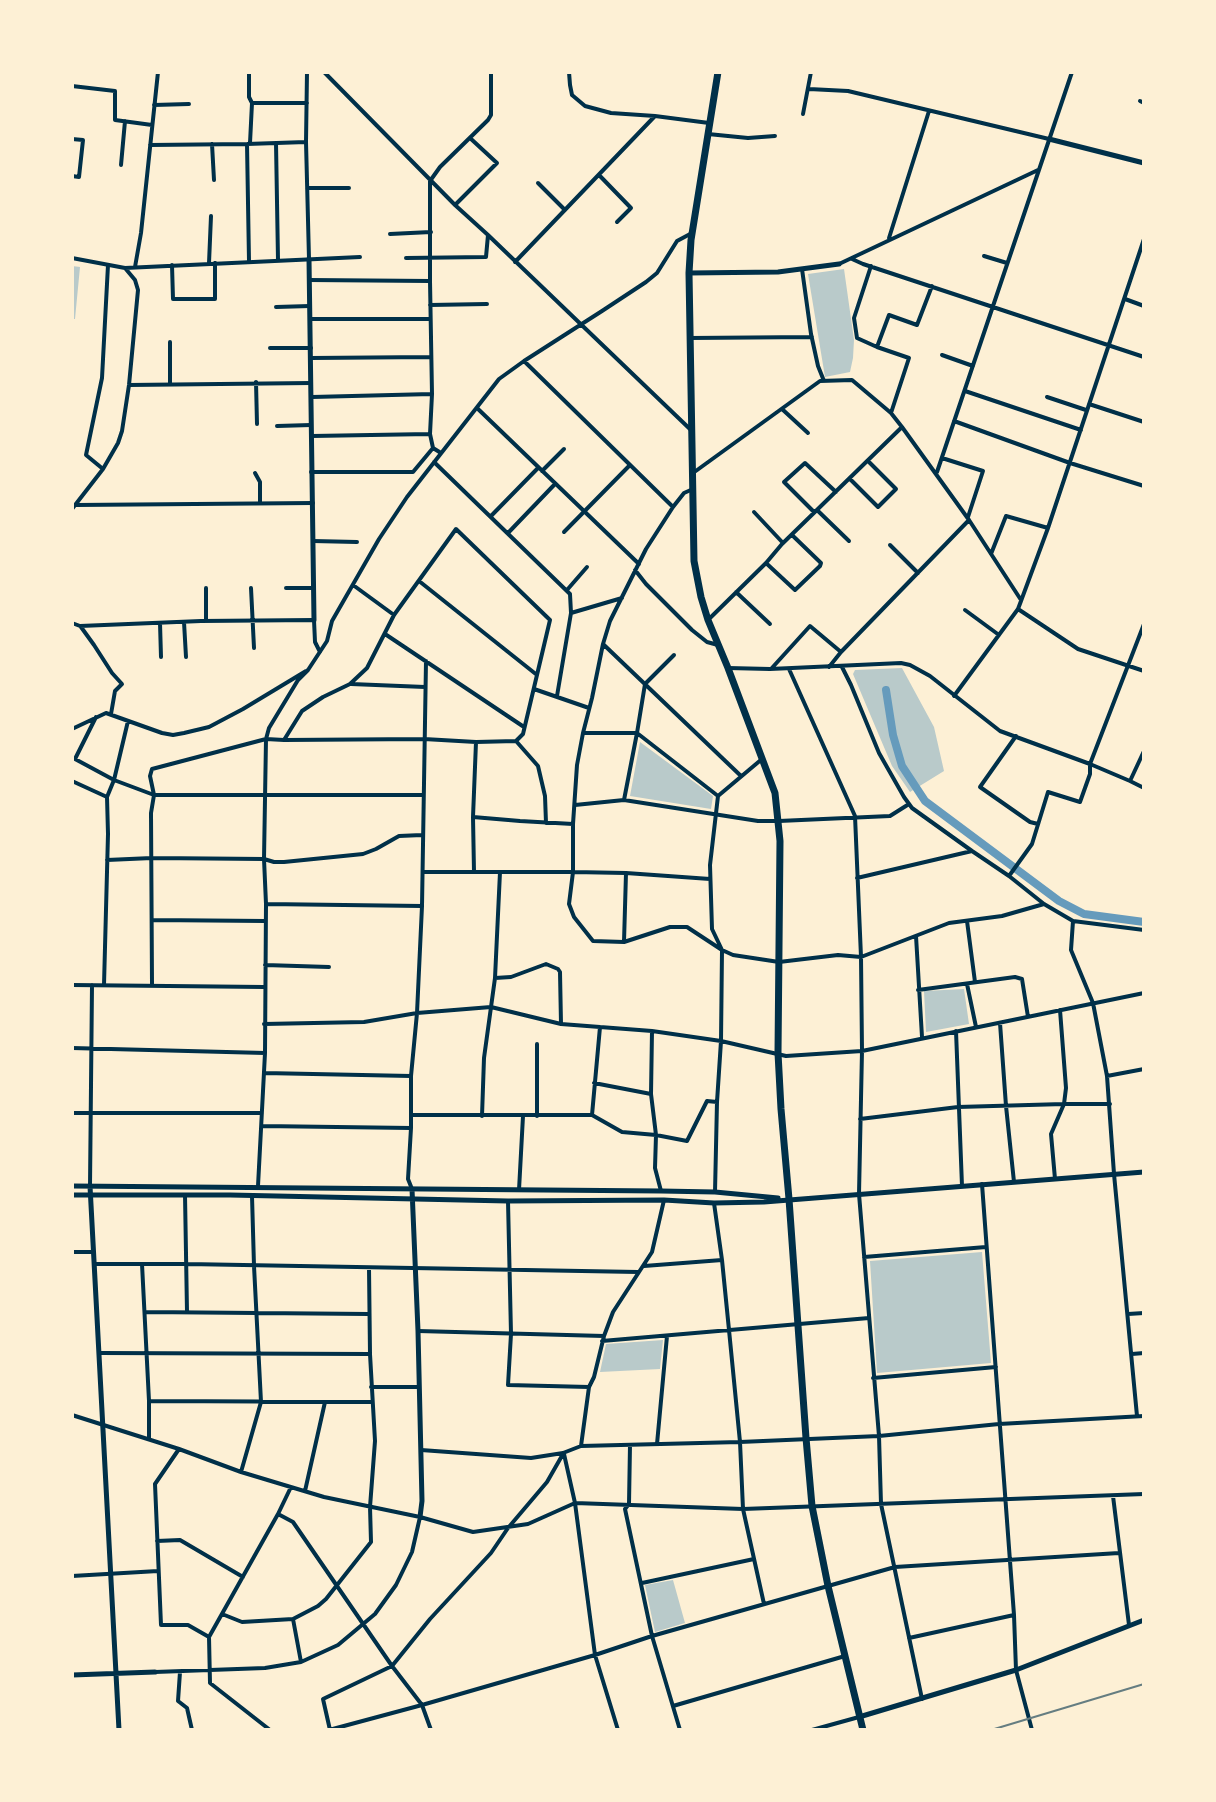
<!DOCTYPE html>
<style>
body{margin:0}
#map{position:relative;width:1216px;height:1802px;overflow:hidden;background:#fdf0d5;font-family:"Sofia Sans Condensed",sans-serif}
canvas{display:block}
.frame{position:absolute;inset:0;border:74px solid #fdf0d5;pointer-events:none}
</style>
<div id="map">
<canvas width="1216" height="1802"></canvas>
<div class="frame"></div>
</div>
<script>
const g = document.querySelector('canvas').getContext('2d');
g.lineJoin = 'round';
function paint(path, color) { g.fillStyle = color; g.fill(path, 'evenodd'); }
const poly = rows => new Path2D(rows.map(r => 'M' + r).join(''));
function strokePath(path, color, width, dash) { g.strokeStyle = color; g.lineWidth = width; g.lineCap = dash ? 'butt' : 'round'; g.setLineDash(dash || []); g.stroke(path); }
const green = poly([
 [72,266,80,267,75,319,72,319],
 [844,269,854,340,853,358,850,372,825,377,808,274],
 [902,668,934,727,944,771,910,792,892,766,853,674,855,670],
 [640,742,713,796,711,809,630,796],
 [964,989,969,1024,926,1032,924,991],
 [982,1252,991,1363,877,1373,870,1261],
 [663,1340,660,1369,600,1372,606,1344],
 [673,1580,685,1623,655,1632,645,1585]
]);
const canal = poly([
 [886,690,893,735,902,766,925,801,1059,901,1084,914,1144,922]
]);
const minor = poly([
 [249,72,249,97,252,103,250,143],
 [307,72,306,142,309,259],
 [324,72,455,205,488,235,692,431],
 [569,72,570,85,572,95,585,106,611,113,655,116,709,123],
 [72,86,115,91,115,120,152,125],
 [809,89,848,91,1049,139],
 [1140,101,1144,103],
 [252,103,307,103],
 [154,105,189,104],
 [803,114,811,72],
 [708,134,748,138,775,136],
 [72,139,83,140,79,177,72,176],
 [276,143,278,260],
 [212,144,214,180],
 [247,144,249,261],
 [150,145,247,144,306,142],
 [121,165,125,121],
 [599,175,631,208,617,222],
 [538,183,565,210],
 [307,188,349,188],
 [455,205,497,163,470,138],
 [390,234,431,232],
 [889,238,929,111],
 [984,256,1007,263],
 [72,258,125,268,360,257],
 [406,258,486,257,488,235],
 [852,259,863,264,1144,357],
 [515,262,655,116],
 [209,263,211,216],
 [839,264,1038,170],
 [172,265,173,299,215,299,215,263],
 [871,266,854,318,857,338,877,347,889,315,917,325,932,286],
 [135,267,141,233,158,72],
 [802,269,811,334,818,366,824,381],
 [309,280,430,281,432,394,430,434,433,448,441,453],
 [430,281,430,181,440,167,488,120,491,115,491,72],
 [1125,299,1144,306],
 [430,305,487,304],
 [276,307,310,306],
 [310,319,430,319],
 [690,338,812,337],
 [170,342,170,385],
 [877,347,909,358,891,413],
 [270,348,311,348],
 [942,355,973,366],
 [311,358,431,357],
 [524,361,673,507],
 [256,382,257,424],
 [129,385,311,383],
 [965,391,1081,430],
 [312,397,432,394],
 [1047,397,1086,410],
 [1089,404,1144,422],
 [477,408,639,564],
 [782,409,808,433],
 [954,421,1070,463,1144,486],
 [277,426,311,425],
 [312,436,430,434],
 [942,458,983,471,968,517],
 [434,462,570,594,571,613,557,696],
 [103,469,86,455,102,378,108,265],
 [542,471,564,449],
 [311,472,413,472,433,448],
 [937,472,1072,72],
 [255,473,260,482,260,503],
 [693,473,820,381,852,380,891,413,902,427,969,520,1021,600],
 [850,479,878,507,896,489,868,461],
 [693,489,684,493,673,507,646,549,610,621,603,644,592,698,583,733,577,765,573,824,573,872,569,904,574,917,593,941,624,942,670,927,687,927,722,950,733,955,779,962,838,955,861,957,949,923,1002,916,1044,904],
 [76,505,313,503],
 [72,509,103,469,118,443,122,431,129,385,138,290,135,280,125,268],
 [817,510,849,541],
 [754,512,783,543],
 [814,512,784,482,805,463,836,492],
 [491,516,538,468],
 [564,532,630,465],
 [508,533,555,484],
 [313,541,357,542],
 [890,545,918,573],
 [991,554,1006,516,1048,528],
 [766,563,795,590,820,566,821,563,792,535],
 [635,570,646,584,692,630,707,642,718,645],
 [419,581,537,675],
 [353,585,394,615],
 [251,588,254,648],
 [286,588,314,588],
 [567,590,587,567],
 [736,592,770,624],
 [1018,609,1078,649,1144,671],
 [965,610,999,635],
 [571,613,622,598],
 [708,620,766,563,782,544,902,427],
 [206,621,206,588],
 [184,622,186,657],
 [72,623,80,626,201,621,314,620,315,642,320,652],
 [160,623,161,657],
 [81,627,94,645,112,673,122,684,115,691,111,714],
 [385,634,524,727],
 [603,644,741,776],
 [829,667,841,652,969,520],
 [842,667,851,685,879,753,904,797,912,808,972,851,1009,876,1044,904,1073,921,1144,930],
 [728,668,770,669,901,663,910,665,930,676,1000,731,1090,764,1130,781,1144,788],
 [771,669,810,626,841,652],
 [789,669,855,816,861,957,862,1051,859,1194,879,1436,881,1504,922,1699],
 [351,684,425,687],
 [534,689,589,708],
 [954,696,1018,609,1021,601,1048,528,1144,239],
 [96,717,75,759,114,780,154,795,423,795],
 [72,729,106,713,162,733,173,735,184,733,209,727,243,709,306,671],
 [583,733,637,733,718,796],
 [1016,736,980,787,1030,822,1038,824],
 [516,741,538,766,545,796,546,823],
 [72,781,107,797],
 [1130,781,1144,751],
 [624,800,637,733,645,684,674,655],
 [575,805,624,800,758,821,779,821,890,816,909,804],
 [473,817,520,821,573,824],
 [107,860,152,858,264,859,274,862,284,862,363,854,376,849,399,836,422,835],
 [423,872,573,872,626,873,710,879],
 [474,872,473,817,476,742],
 [1009,876,1032,844,1048,792,1080,802,1090,774,1090,764,1144,624],
 [857,878,972,851],
 [266,904,422,906],
 [152,920,265,921],
 [967,921,975,982],
 [1073,921,1071,950,1093,1003,1107,1076,1114,1174,1137,1416],
 [916,936,922,1037],
 [624,942,626,873],
 [265,965,329,967],
 [495,978,511,977,546,964,558,969,560,972,561,1024],
 [152,984,151,813,154,795,150,776,152,769,266,739,284,740,424,739,476,742,516,741,523,734,550,620,456,529,394,615,367,668,350,684,323,697,302,711,284,740],
 [967,984,976,1027],
 [72,985,264,987],
 [104,985,108,834,107,797,114,780,128,721],
 [918,990,1015,977,1022,979,1028,1017],
 [1000,1023,1006,1106,1014,1182],
 [264,1024,364,1022,417,1013,491,1007,561,1024,652,1031,721,1041,786,1056,862,1051,1144,993],
 [652,1031,651,1094,656,1135,655,1168,661,1191],
 [956,1031,962,1186],
 [72,1048,265,1053],
 [264,1073,411,1076],
 [1107,1076,1144,1069],
 [594,1083,651,1094],
 [72,1113,262,1113],
 [412,1115,592,1115,622,1132,656,1135,687,1141,707,1101,717,1102],
 [592,1115,600,1027],
 [482,1116,484,1058,495,978,500,872],
 [537,1116,537,1044],
 [860,1119,958,1107,1064,1104,1110,1104],
 [262,1126,411,1128],
 [1055,1179,1051,1134,1064,1104,1066,1088,1060,1010],
 [982,1184,1014,1615,1016,1670,1032,1730],
 [90,1186,92,985],
 [258,1186,265,1053,266,904,264,859,266,739,269,728,298,680,308,670,327,641,332,621,379,539,407,497,499,379,524,361,602,311,646,282,657,273,677,241,692,233],
 [412,1189,408,1179,411,1128,411,1076,417,1013,422,906,426,661],
 [519,1190,523,1116],
 [715,1192,717,1102,721,1041,722,950,712,929,710,865,718,796,762,759],
 [185,1195,187,1312],
 [508,1201,511,1334,508,1385,589,1387],
 [714,1203,722,1260,729,1330,740,1442,743,1509,764,1604],
 [72,1252,93,1252],
 [864,1257,986,1247],
 [94,1264,187,1264,638,1272],
 [142,1264,149,1401,149,1439],
 [644,1266,722,1260],
 [145,1312,369,1314],
 [1128,1314,1144,1313],
 [418,1331,604,1336],
 [602,1341,869,1318],
 [100,1353,370,1354],
 [1132,1354,1144,1353],
 [873,1378,996,1367],
 [371,1387,419,1387],
 [149,1401,372,1402],
 [72,1415,179,1449,241,1472,324,1497,420,1517,473,1532,528,1524,575,1503,743,1509,1144,1494],
 [657,1444,667,1336],
 [630,1445,629,1504,625,1509,652,1636,680,1730],
 [581,1446,589,1387,594,1377,604,1336,613,1312,652,1252,664,1200],
 [179,1449,155,1484,161,1625,188,1625,209,1637,210,1683,270,1730],
 [421,1450,531,1458,563,1453,581,1446,740,1442,879,1436,999,1424,1144,1416],
 [564,1454,575,1503,595,1655,618,1730],
 [241,1472,261,1402,254,1266,252,1196],
 [305,1491,325,1402],
 [1113,1496,1129,1625],
 [278,1514,293,1522,392,1666,422,1705,431,1730],
 [157,1541,180,1540,243,1577],
 [72,1576,158,1571],
 [642,1583,754,1559],
 [222,1614,242,1622,293,1619,318,1606,326,1599,371,1542,370,1507,375,1441,370,1354,369,1268],
 [293,1619,301,1662],
 [209,1637,278,1514,291,1487],
 [909,1638,1014,1615],
 [155,1672,265,1668,301,1662,338,1645,375,1614,396,1585,412,1552,420,1517],
 [180,1672,178,1701,187,1708,192,1730],
 [673,1706,845,1656],
 [329,1730,422,1705,595,1655,652,1636,895,1567,1119,1553],
 [330,1730,323,1699,392,1666,430,1619,491,1553,508,1528,547,1482,563,1454],
 [812,1730,859,1717]
]);
const tertiary = poly([
 [1049,139,1144,163],
 [309,259,314,620],
 [689,273,778,272,839,264],
 [72,1186,661,1191,715,1192,778,1198],
 [90,1186,119,1730],
 [412,1189,418,1331,422,1501,420,1517],
 [72,1195,230,1195,508,1201,664,1200,714,1203,764,1202,1144,1172],
 [72,1675,155,1672],
 [859,1717,1016,1670,1144,1620]
]);
const primary = poly([
 [718,72,691,240,689,273,694,561,701,597,708,620,728,668,775,793,780,841,778,1053,781,1109,789,1199,806,1438,812,1506,828,1586,863,1730]
]);
const rail = poly([
 [991,1730,1144,1684]
]);
paint(green, '#b9caca');
strokePath(canal, '#669bbc', 8);
strokePath(minor, '#003049', 4);
strokePath(tertiary, '#003049', 5);
strokePath(primary, '#003049', 7);
strokePath(rail, '#657d81', 2);
</script>
